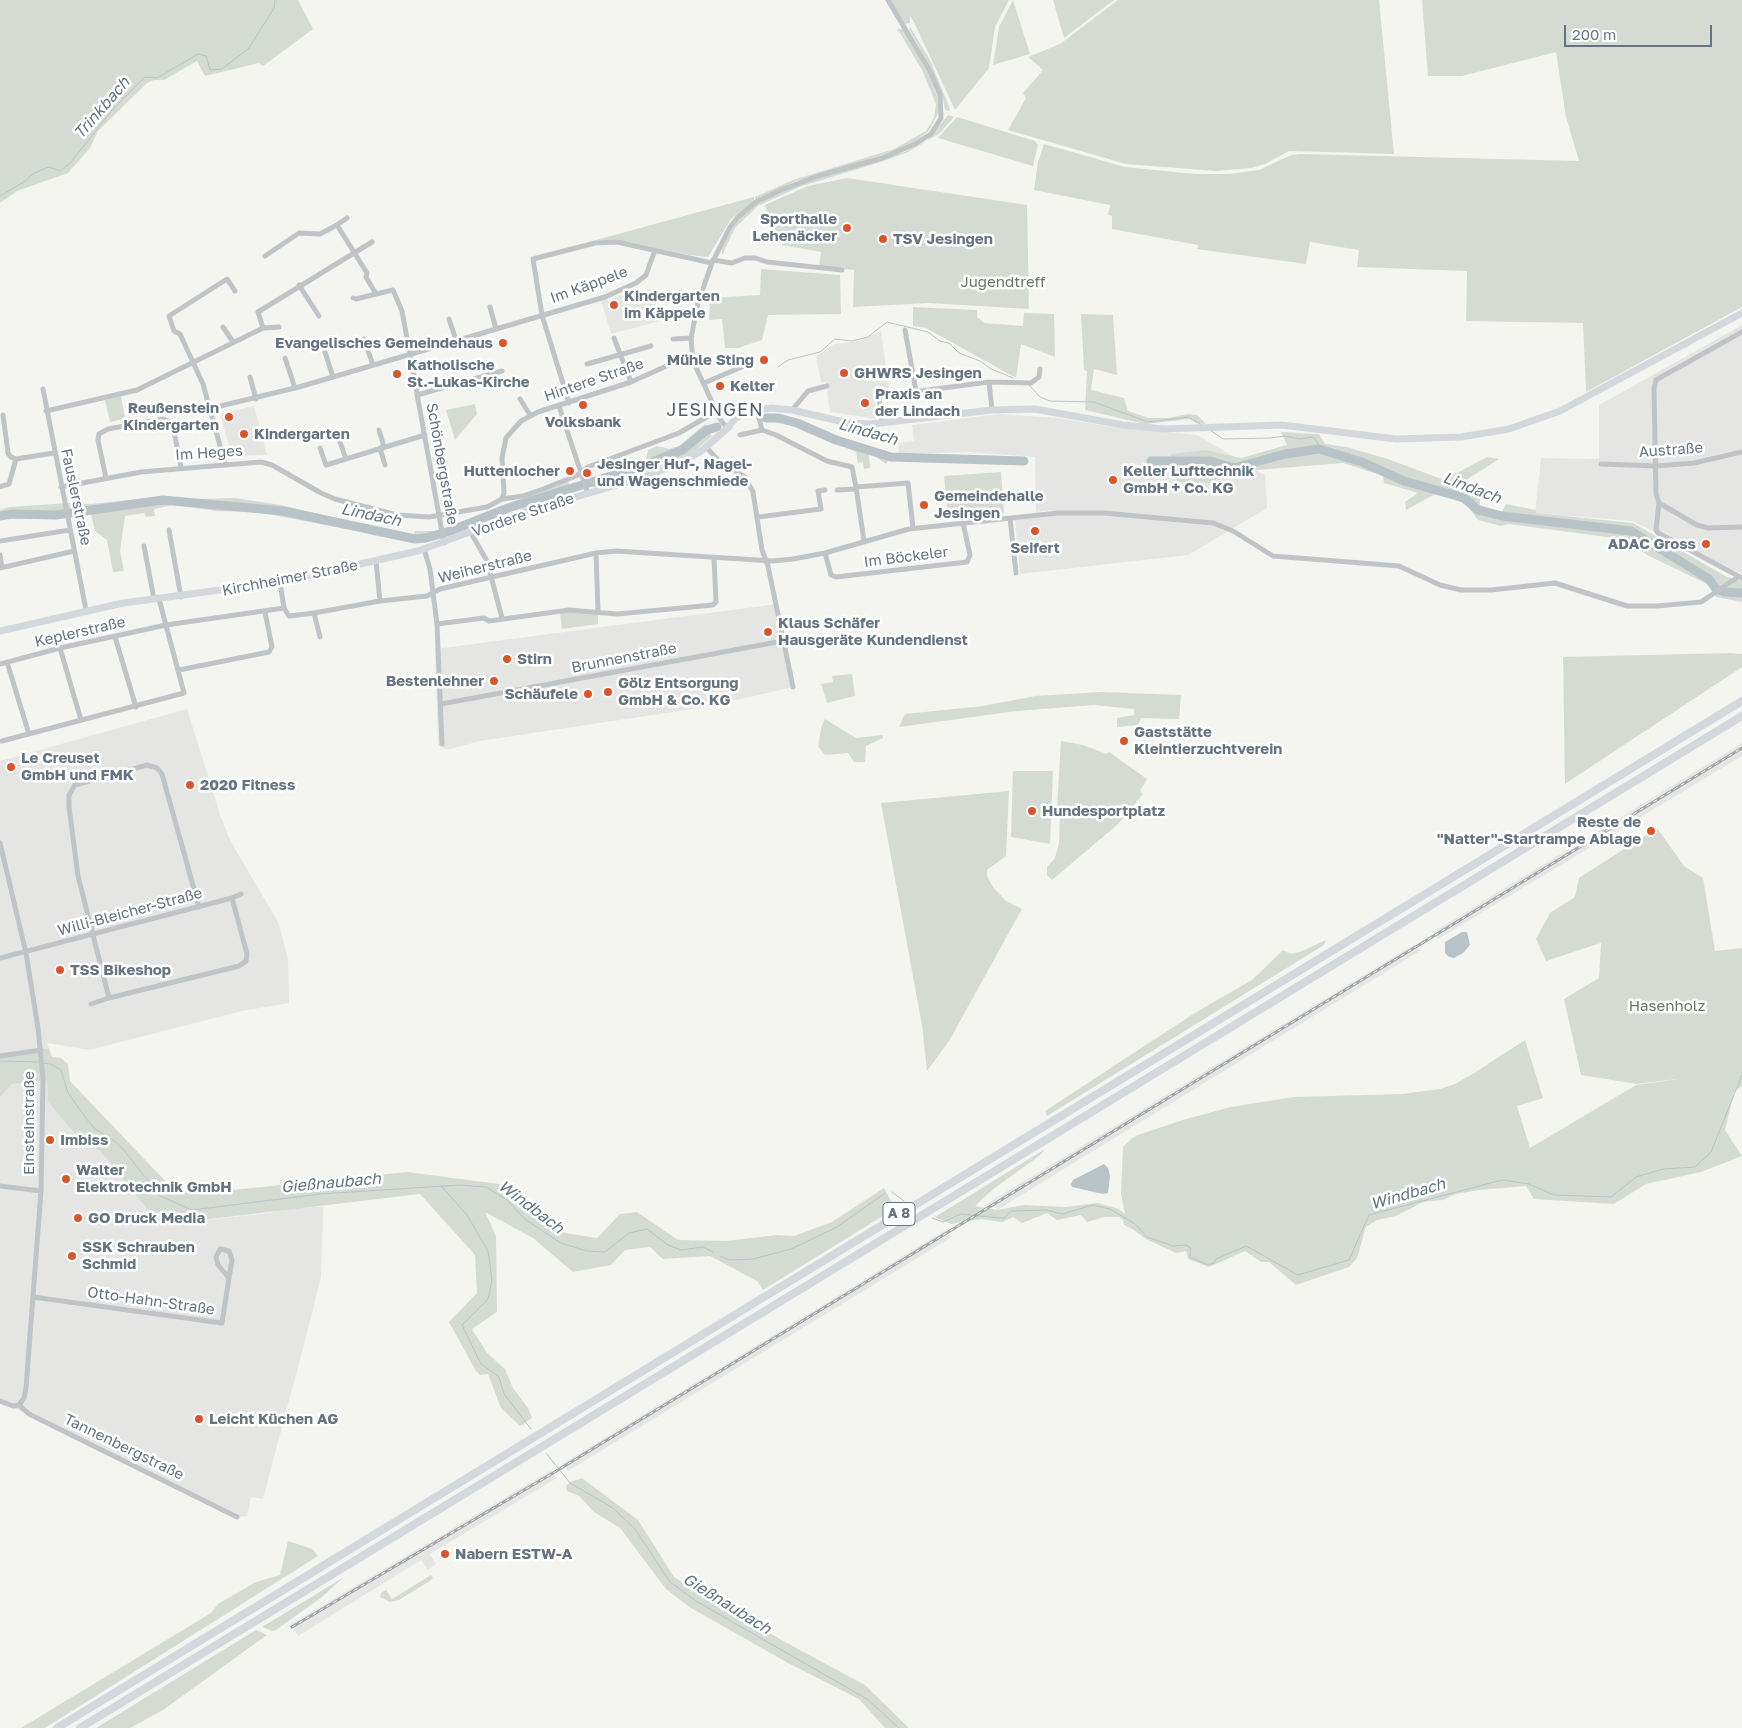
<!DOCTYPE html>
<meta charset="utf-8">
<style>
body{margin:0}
#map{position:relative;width:1742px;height:1728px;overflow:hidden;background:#f4f5f1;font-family:"Golos Text",sans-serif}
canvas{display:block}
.scale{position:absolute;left:1564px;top:25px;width:148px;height:22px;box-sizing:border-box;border:2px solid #657480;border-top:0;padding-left:6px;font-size:15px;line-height:18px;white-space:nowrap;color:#657480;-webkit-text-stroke:4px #fff;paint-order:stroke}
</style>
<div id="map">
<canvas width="1742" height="1728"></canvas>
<div class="scale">200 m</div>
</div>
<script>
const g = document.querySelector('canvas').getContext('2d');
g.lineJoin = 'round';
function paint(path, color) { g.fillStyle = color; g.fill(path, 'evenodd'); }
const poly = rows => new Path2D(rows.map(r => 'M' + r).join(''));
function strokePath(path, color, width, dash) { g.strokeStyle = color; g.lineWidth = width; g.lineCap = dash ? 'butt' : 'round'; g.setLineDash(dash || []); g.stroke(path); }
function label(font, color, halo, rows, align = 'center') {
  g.font = font + ' "Golos Text",sans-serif'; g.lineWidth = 5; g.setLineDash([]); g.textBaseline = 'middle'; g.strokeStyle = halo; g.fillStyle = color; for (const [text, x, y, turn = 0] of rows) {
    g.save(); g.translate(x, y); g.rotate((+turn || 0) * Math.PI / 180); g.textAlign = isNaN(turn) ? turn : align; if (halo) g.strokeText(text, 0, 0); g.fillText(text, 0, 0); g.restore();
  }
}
const built = poly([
 [651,289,660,321,611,334,601,300,605,298,608,301,632,291,634,295],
 [1742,325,1742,574,1632,521,1535,513,1541,458,1599,459,1599,405],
 [881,331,889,389,874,393,877,419,830,412,826,382,821,383,816,356,834,344,859,341],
 [254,406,267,455,232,456,220,414],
 [999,414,1059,418,1119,428,1197,435,1265,475,1267,508,1188,555,1020,574,1015,520,1053,516,1052,510,1036,512,1035,457,968,452,899,454,898,443,914,441,912,425],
 [777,604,793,687,706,707,480,741,447,750,438,745,435,649],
 [187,709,220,815,231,842,278,922,288,958,289,1003,242,1011,89,1050,47,1043,49,1048,45,1048,48,1102,81,1141,100,1151,152,1215,177,1223,270,1213,290,1208,323,1207,321,1277,312,1314,263,1499,251,1497,247,1516,237,1517,0,1401,0,1097,12,1084,38,1080,0,1056,0,761],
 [1742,743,1742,756,1438,939,1433,932],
 [1415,944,1420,951,997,1210,995,1206,991,1208,988,1203],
 [944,1231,952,1237,568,1471,562,1464],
 [550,1471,557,1478,430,1554,436,1564,428,1570,421,1560,298,1636,291,1624]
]);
const green = poly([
 [0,0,298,0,313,29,263,66,259,63,205,76,197,61,164,80,154,80,147,83,98,131,90,148,68,173,17,191,0,203],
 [890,0,1009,0,995,27,989,68,955,110,913,20,910,16,910,23,905,24],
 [1013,0,1030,54,993,65,999,27],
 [1053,0,1114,0,1064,38],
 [1118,0,1379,0,1394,154,1289,151,1265,164,1251,168,1216,171,1126,164,1008,130,1026,98,1023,93,1043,70,1028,57,1060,44],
 [1422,0,1742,0,1742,307,1586,392,1583,323,1466,321,1467,271,1357,267,1359,250,1310,242,1306,264,1197,249,1198,245,1112,229,1112,216,1108,215,1110,205,1034,190,1038,162,1044,144,1125,167,1195,174,1229,174,1259,170,1291,155,1300,154,1579,161,1566,117,1556,52,1462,76,1428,76],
 [910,27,930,60,950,109,949,111,945,110,943,99,932,70,909,29],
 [900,29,903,29,928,72,937,96,939,111,929,131,914,142,885,154,794,182,756,200,755,197,793,180,894,149,926,131,934,118,936,104,922,70,900,33,896,30],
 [948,115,954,117,940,133,908,152,884,161,799,187,758,206,735,228,722,255,722,247,732,228,743,215,757,204,797,185,904,152,928,140],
 [957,117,1035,141,1038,145,1033,166,938,138],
 [847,178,1027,205,1029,309,928,303,853,307,854,270,819,267,821,252,782,245,783,234,773,233,765,205,808,186],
 [754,197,754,201,731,219,708,257,689,255,629,242,596,240],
 [761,269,840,275,841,314,768,315,762,340,738,348,725,348,722,319,709,320,710,298,760,295],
 [913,307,977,310,977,317,984,323,1023,326,1024,313,1054,314,1055,357,1021,344,1016,378,926,328,913,326],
 [1081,314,1113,315,1117,375,1094,369,1091,390,1124,398,1128,411,1149,418,1168,418,1188,414,1197,415,1206,424,1196,423,1190,419,1145,424,1085,410,1087,371,1084,370],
 [121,396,125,419,110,422,105,400],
 [475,404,477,414,455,440,446,410],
 [777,420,797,424,836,441,890,458,886,464,873,455,869,455,870,468,864,469,863,462,858,463,856,452,796,426,777,423],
 [705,424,712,436,696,450,664,466,629,478,595,488,591,485,615,477,616,470,646,459,648,450,657,446,669,449,679,446],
 [1281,432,1319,434,1325,444,1346,447,1388,459,1444,480,1487,457,1499,459,1460,484,1480,494,1480,505,1502,512,1506,504,1536,510,1536,513,1633,523,1727,577,1742,581,1742,602,1716,597,1709,585,1649,556,1622,539,1509,524,1501,526,1478,520,1466,504,1437,493,1406,510,1405,502,1418,493,1384,483,1383,476,1343,463,1220,473,1214,483,1179,482,1170,472,1171,454,1205,450,1241,458,1287,445],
 [1001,472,1004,513,948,518,944,476],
 [568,482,571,488,501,509,503,513,451,534,445,531,501,506],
 [167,496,194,499,235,498,281,505,348,521,346,529,257,512,216,511,173,505,154,509,155,516,146,517,144,513,125,516,120,551,124,571,113,572,107,540,95,531,91,514,61,517,12,516,0,518,0,510,9,507,70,503,91,504],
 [374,528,413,536,415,531,435,531,434,538,416,543,372,535],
 [560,612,598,612,598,624,562,629],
 [1730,653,1742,654,1742,667,1565,784,1563,657],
 [852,674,855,696,827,703,821,684,833,682,832,676],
 [1101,692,1181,695,1179,719,1141,718,1138,725,1117,727,1117,718,1134,715,1134,709,1094,705,1017,711,899,727,905,714,983,706,1035,696],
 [825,719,856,738,883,735,883,738,866,746,865,762,854,762,848,753,825,755,818,746,822,725],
 [1061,741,1083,745,1107,754,1109,752,1147,779,1140,791,1143,794,1117,825,1052,880,1047,875,1047,867,1055,858,1059,843,1060,808,1057,808],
 [1013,771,1053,771,1050,844,1011,837],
 [1009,791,1006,856,987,870,987,876,993,887,1006,901,1022,909,949,1041,927,1071,922,1025,881,803],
 [1657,828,1684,866,1703,878,1715,951,1742,948,1742,1086,1734,1092,1725,1130,1742,1156,1701,1172,1646,1184,1614,1204,1534,1199,1526,1186,1479,1190,1456,1194,1443,1200,1423,1202,1396,1216,1377,1220,1366,1227,1357,1258,1349,1267,1296,1285,1269,1262,1261,1262,1245,1251,1209,1267,1188,1259,1186,1251,1176,1253,1146,1239,1134,1230,1124,1225,1123,1220,1119,1217,1104,1217,1087,1222,1081,1215,1057,1220,1047,1213,1022,1223,1013,1217,1002,1222,981,1219,951,1224,935,1217,1045,1149,1039,1156,992,1190,975,1206,997,1210,1024,1205,1066,1207,1098,1203,1119,1209,1125,1214,1121,1194,1123,1147,1132,1138,1138,1135,1186,1119,1231,1107,1294,1097,1402,1094,1440,1089,1455,1084,1474,1073,1525,1040,1543,1098,1517,1106,1530,1148,1636,1085,1685,1078,1637,1084,1581,1075,1564,999,1599,978,1601,943,1546,961,1536,939,1550,913,1575,897,1579,878],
 [1326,940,1324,945,1047,1116,1045,1111,1198,1011,1252,980,1283,950,1291,954,1300,952],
 [49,1048,52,1057,61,1058,68,1064,70,1081,169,1185,194,1194,407,1172,499,1184,565,1233,597,1238,620,1214,637,1212,678,1240,726,1241,777,1235,794,1236,832,1222,884,1188,891,1201,899,1206,763,1290,757,1281,710,1256,663,1259,650,1247,625,1250,611,1265,573,1272,533,1238,485,1212,496,1236,497,1312,472,1329,487,1353,505,1369,513,1388,528,1408,532,1418,520,1426,501,1408,488,1374,480,1375,476,1371,449,1322,477,1293,475,1255,420,1194,177,1223,152,1215,100,1151,81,1141,48,1102,47,1080,12,1084,0,1097,0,1056],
 [582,1478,638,1520,674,1577,785,1642,865,1685,909,1728,885,1728,859,1699,788,1663,691,1608,666,1589,620,1528,594,1512,579,1496,567,1491,566,1486,570,1482],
 [288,1541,312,1549,318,1556,45,1728,21,1728,211,1613,218,1604,256,1582,280,1575],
 [431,1575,433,1578,430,1581,399,1600,390,1602,380,1597,381,1593,386,1590,392,1599],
 [344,1577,322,1597,276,1630,272,1631,262,1627],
 [256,1630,267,1635,163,1710,130,1728,96,1728]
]);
const water = poly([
 [1462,932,1467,932,1470,945,1463,953,1454,958,1449,957,1445,953,1445,942],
 [1104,1164,1108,1168,1110,1176,1108,1193,1103,1194,1072,1187,1071,1184,1073,1180]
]);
const stream = poly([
 [0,196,24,182,34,173,49,167,60,171,71,162,113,109,145,77,157,78,198,54,206,56,210,70,222,69,249,48,274,8,275,0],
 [778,367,788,360,820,352,835,339,852,341,868,337,887,322,928,332,940,341,949,343,959,353,980,361,991,369,1013,378],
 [1029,385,1040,397,1050,401,1094,402,1148,422,1188,417,1202,425],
 [1210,430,1223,439,1270,438,1285,436,1300,439,1312,437,1317,441,1319,449],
 [0,1061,38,1062],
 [42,1063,51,1064,61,1070,68,1093,85,1117,95,1129,113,1140,123,1149,160,1196,192,1210,320,1194,459,1185,486,1187,507,1200,526,1220,561,1243,586,1251,605,1252,629,1233,647,1229,668,1245,681,1250,703,1247,713,1252],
 [442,1187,467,1215,488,1251,492,1280,488,1299,462,1325,481,1364,499,1377,504,1394,531,1429],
 [892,1192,904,1201],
 [932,1218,943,1222,961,1214,999,1218,1004,1218,1011,1211,1046,1210,1062,1214,1093,1205,1110,1209,1135,1224,1147,1237,1173,1246,1186,1245,1191,1248,1190,1257,1208,1265,1214,1263,1216,1259,1246,1246,1298,1275,1349,1260,1369,1215,1502,1180,1529,1184,1554,1195,1611,1197,1636,1177,1663,1169,1695,1167,1711,1152,1742,1075],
 [720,1256,729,1260,753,1259,791,1249,837,1227,885,1193],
 [546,1453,570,1483,613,1508,635,1529,670,1582,696,1601,867,1699,899,1728]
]);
const river = poly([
 [766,418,779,418,797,423,836,440,891,457,1024,461],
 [1151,461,1210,461,1234,468,1285,454,1319,449,1362,462,1404,481,1464,498,1478,510,1502,516,1631,531,1709,579,1716,589,1724,592,1742,593],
 [0,516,12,514,56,515,163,500,283,511,415,539,426,538,450,531,508,508,640,467,682,450,707,430,717,427]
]);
const minor = poly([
 [337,225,347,218],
 [265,256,299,233,320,234,337,225,367,273,366,277,376,294,393,290,402,311,444,543],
 [713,260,732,263,745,258,755,258,767,262,842,270],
 [299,285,319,316],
 [353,298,356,299,376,294],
 [490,307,496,329],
 [449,319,456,340],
 [223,327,233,342],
 [263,328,279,327],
 [905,330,916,391],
 [1742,332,1656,380,1654,389,1656,494,1659,503,1697,525,1708,528,1742,527],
 [614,338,631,382],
 [364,339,373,365],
 [673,339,691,338],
 [325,352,333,377],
 [285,358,295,388],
 [587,364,651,346],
 [250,377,256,399],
 [989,382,992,410],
 [704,383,744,366],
 [43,389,86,610],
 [417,395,502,371],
 [520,399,530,415],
 [569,403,542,315,533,259,595,243,617,242,712,263],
 [559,406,588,494],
 [212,408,299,387,605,297,636,283,646,275,655,250],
 [757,410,762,430],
 [792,410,808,391,827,386],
 [46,411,137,390,263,328,258,312,372,242],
 [3,415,8,453,11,457,16,459,54,453],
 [882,424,879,398,882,396,989,382,1031,383,1039,377,1040,369],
 [727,428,720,419,693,361,691,338,698,303,712,263,730,227,738,217,756,202,781,190,818,176,882,158,915,144,931,134,941,118,940,95,930,71,888,0],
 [379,430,384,447],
 [740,435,762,430,776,435,827,461,852,467,856,487,908,483,913,528],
 [340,442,346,459],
 [706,447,719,461,745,477,753,492,762,550,768,566,793,687],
 [320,448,326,465,425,435],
 [380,448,385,465],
 [225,464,203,384,180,334,174,331,169,316,227,279,235,291],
 [1601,464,1656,466,1694,463,1742,452],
 [106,478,98,440,99,434,108,429,163,419,169,421,173,426,181,467],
 [0,487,9,484,16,459],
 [61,487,141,472,261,462,272,465,321,493,335,499,397,515,429,517,487,507,502,499,523,496,543,489,576,476,588,467,679,433,717,411],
 [856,487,864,541],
 [837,490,856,489],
 [502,499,504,493,502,458,506,438,521,421,538,412,631,382,691,355],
 [1659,503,1656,530,1658,533,1742,578],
 [758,517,821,509,818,491,825,490],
 [1010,518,1016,573],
 [169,530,181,597],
 [471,533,487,561,502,618],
 [0,541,70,530],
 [144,546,154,599],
 [424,549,430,569,437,624,442,744],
 [596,553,598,611],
 [825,553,831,575,836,577,967,562,970,555,963,523],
 [0,555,2,567],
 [376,561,380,601],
 [0,568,74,551],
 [280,582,284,608],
 [314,613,320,637],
 [437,624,484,618,489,621,569,610,617,614,713,605,716,602,714,558],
 [115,637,136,707],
 [60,648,81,720],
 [7,662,29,734],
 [0,664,60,648,166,625,284,608,289,616,314,613,380,601,427,596,440,589,596,553,616,551,773,561,793,559,825,553,909,529,1058,513,1104,513,1213,523,1233,531,1273,556,1399,566,1440,585,1461,590,1491,590,1555,583,1627,606,1657,606,1701,602,1738,577],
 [179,670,269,652,272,647,265,612],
 [441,704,783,641],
 [2,741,184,693,159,599],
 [0,843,26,953,38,1028,43,1079,41,1191,26,1388,24,1398,19,1405],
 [199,907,162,774,157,768,147,765,75,785,69,795,69,807,78,876,109,998,239,966,246,961,247,954,232,898],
 [0,958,232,898,241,894],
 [91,1004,109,998],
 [0,1056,41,1050],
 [0,1186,41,1191],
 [33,1297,222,1323,229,1278,232,1260,229,1251,220,1249,216,1257,218,1265,229,1278],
 [0,1401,13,1406,19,1405],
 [19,1405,29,1414,237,1517]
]);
const major = poly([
 [727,428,736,418,746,412,771,408,792,410,848,423,871,424,992,410,1035,409,1123,425,1164,429,1282,425,1396,439,1461,437,1509,429,1560,411,1742,313],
 [0,631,123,603,280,582,418,551,527,511,638,479,667,468,700,452,729,427]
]);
const highway = poly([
 [57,1728,1742,701],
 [80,1728,1742,716]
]);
const rail = poly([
 [292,1627,553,1473,1742,748]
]);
const markers = [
 [847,228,5,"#da552c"],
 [883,239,5,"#da552c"],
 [614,305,5,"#da552c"],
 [503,343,5,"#da552c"],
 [764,360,5,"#da552c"],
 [844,373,5,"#da552c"],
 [397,374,5,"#da552c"],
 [720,386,5,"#da552c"],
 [865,403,5,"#da552c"],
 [583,405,5,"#da552c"],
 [229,417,5,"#da552c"],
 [244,434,5,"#da552c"],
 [570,471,5,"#da552c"],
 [587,473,5,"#da552c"],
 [1113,480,5,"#da552c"],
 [924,505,5,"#da552c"],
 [1035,531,5,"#da552c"],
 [1706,544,5,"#da552c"],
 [768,632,5,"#da552c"],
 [507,659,5,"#da552c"],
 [494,681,5,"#da552c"],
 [608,692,5,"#da552c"],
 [588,694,5,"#da552c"],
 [1124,741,5,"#da552c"],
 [11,767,5,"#da552c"],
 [190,785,5,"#da552c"],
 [1032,811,5,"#da552c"],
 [1651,831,5,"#da552c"],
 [60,970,5,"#da552c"],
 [50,1140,5,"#da552c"],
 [66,1179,5,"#da552c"],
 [78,1218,5,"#da552c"],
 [72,1256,5,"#da552c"],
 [199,1419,5,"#da552c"],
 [445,1554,5,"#da552c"]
];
const shields = [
 [899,1214,32]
];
const shieldNames = [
 ["A 8",899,1214]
];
const poiNames = [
 ["Sporthalle",837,219,"right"],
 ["Lehenäcker",837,236,"right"],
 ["TSV Jesingen",893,239],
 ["Kindergarten",624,296],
 ["im Käppele",624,313],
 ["Evangelisches Gemeindehaus",493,343,"right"],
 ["Mühle Sting",754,360,"right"],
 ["Katholische",407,365],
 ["St.-Lukas-Kirche",407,382],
 ["GHWRS Jesingen",854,373],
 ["Kelter",730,386],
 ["Praxis an",875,394],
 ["der Lindach",875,411],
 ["Reußenstein",219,408,"right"],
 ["Kindergarten",219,425,"right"],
 ["Volksbank",583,422,"center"],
 ["Kindergarten",254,434],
 ["Jesinger Huf-, Nagel-",597,464],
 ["und Wagenschmiede",597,481],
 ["Huttenlocher",560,471,"right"],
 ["Keller Lufttechnik",1123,471],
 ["GmbH + Co. KG",1123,488],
 ["Gemeindehalle",934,496],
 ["Jesingen",934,513],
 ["ADAC Gross",1696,544,"right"],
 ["Seifert",1035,548,"center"],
 ["Klaus Schäfer",778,623],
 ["Hausgeräte Kundendienst",778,640],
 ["Stirn",517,659],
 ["Bestenlehner",484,681,"right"],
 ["Gölz Entsorgung",618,683],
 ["GmbH & Co. KG",618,700],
 ["Schäufele",578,694,"right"],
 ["Gaststätte",1134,732],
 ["Kleintierzuchtverein",1134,749],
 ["Le Creuset",21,758],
 ["GmbH und FMK",21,775],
 ["2020 Fitness",200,785],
 ["Hundesportplatz",1042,811],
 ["Reste de",1641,822,"right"],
 ["\"Natter\"-Startrampe Ablage",1641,839,"right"],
 ["TSS Bikeshop",70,970],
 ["Imbiss",60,1140],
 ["Walter",76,1170],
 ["Elektrotechnik GmbH",76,1187],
 ["GO Druck Media",88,1218],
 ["SSK Schrauben",82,1247],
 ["Schmid",82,1264],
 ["Leicht Küchen AG",209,1419],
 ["Nabern ESTW-A",455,1554]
];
const parkNames = [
 ["Jugendtreff",1003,282],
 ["Hasenholz",1667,1006]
];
const streetNames = [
 ["Im Käppele",589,285,-20],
 ["Hintere Straße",594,380,-19],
 ["Austraße",1671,450,-4],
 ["Im Heges",209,453,-4],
 ["Schönbergstraße",442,464,80],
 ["Fauslerstraße",76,497,78],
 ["Vordere Straße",523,515,-19],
 ["Im Böckeler",906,557,-7],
 ["Weiherstraße",485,567,-14],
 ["Kirchheimer Straße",290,578,-11],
 ["Keplerstraße",80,632,-13],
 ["Brunnenstraße",624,658,-11],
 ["Willi-Bleicher-Straße",130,912,-15],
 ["Einsteinstraße",29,1123,-90],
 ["Otto-Hahn-Straße",151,1301,8],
 ["Tannenbergstraße",124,1447,26]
];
const waterNames = [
 ["Trinkbach",102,108,-49],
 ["Lindach",868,432,16],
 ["Lindach",1472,488,21],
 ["Lindach",371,515,12],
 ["Gießnaubach",331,1183,-5],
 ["Windbach",1408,1194,-16],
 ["Windbach",531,1207,37],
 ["Gießnaubach",727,1604,32]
];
const quarterNames = [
 ["JESINGEN",715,410]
];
paint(built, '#e5e6e4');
paint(green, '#d5dbd2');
paint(water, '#b7c3c7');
strokePath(stream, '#b7c3c7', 1);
strokePath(river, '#b7c3c7', 9);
strokePath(minor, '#c0c4c7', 5);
strokePath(major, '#d4d8dc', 7);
strokePath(highway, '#d4d8dc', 8);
strokePath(rail, '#9fa5aa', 3);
strokePath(rail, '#fff', 1, [4]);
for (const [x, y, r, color] of markers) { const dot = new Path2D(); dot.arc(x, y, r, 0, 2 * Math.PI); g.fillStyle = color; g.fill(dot); strokePath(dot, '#fff', 2); }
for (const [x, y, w] of shields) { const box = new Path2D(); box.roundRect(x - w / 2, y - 11.5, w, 23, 4); g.fillStyle = '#fff'; g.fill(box); strokePath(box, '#657480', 1); }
label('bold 14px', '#657480', null, shieldNames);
label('bold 15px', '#657480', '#fff', poiNames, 'left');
label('15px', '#677863', '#fff', parkNames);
label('15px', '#657480', '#fff', streetNames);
label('italic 16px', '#60767e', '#fff', waterNames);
g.letterSpacing = '1px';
label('18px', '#525d66', '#fff', quarterNames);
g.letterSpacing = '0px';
</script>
